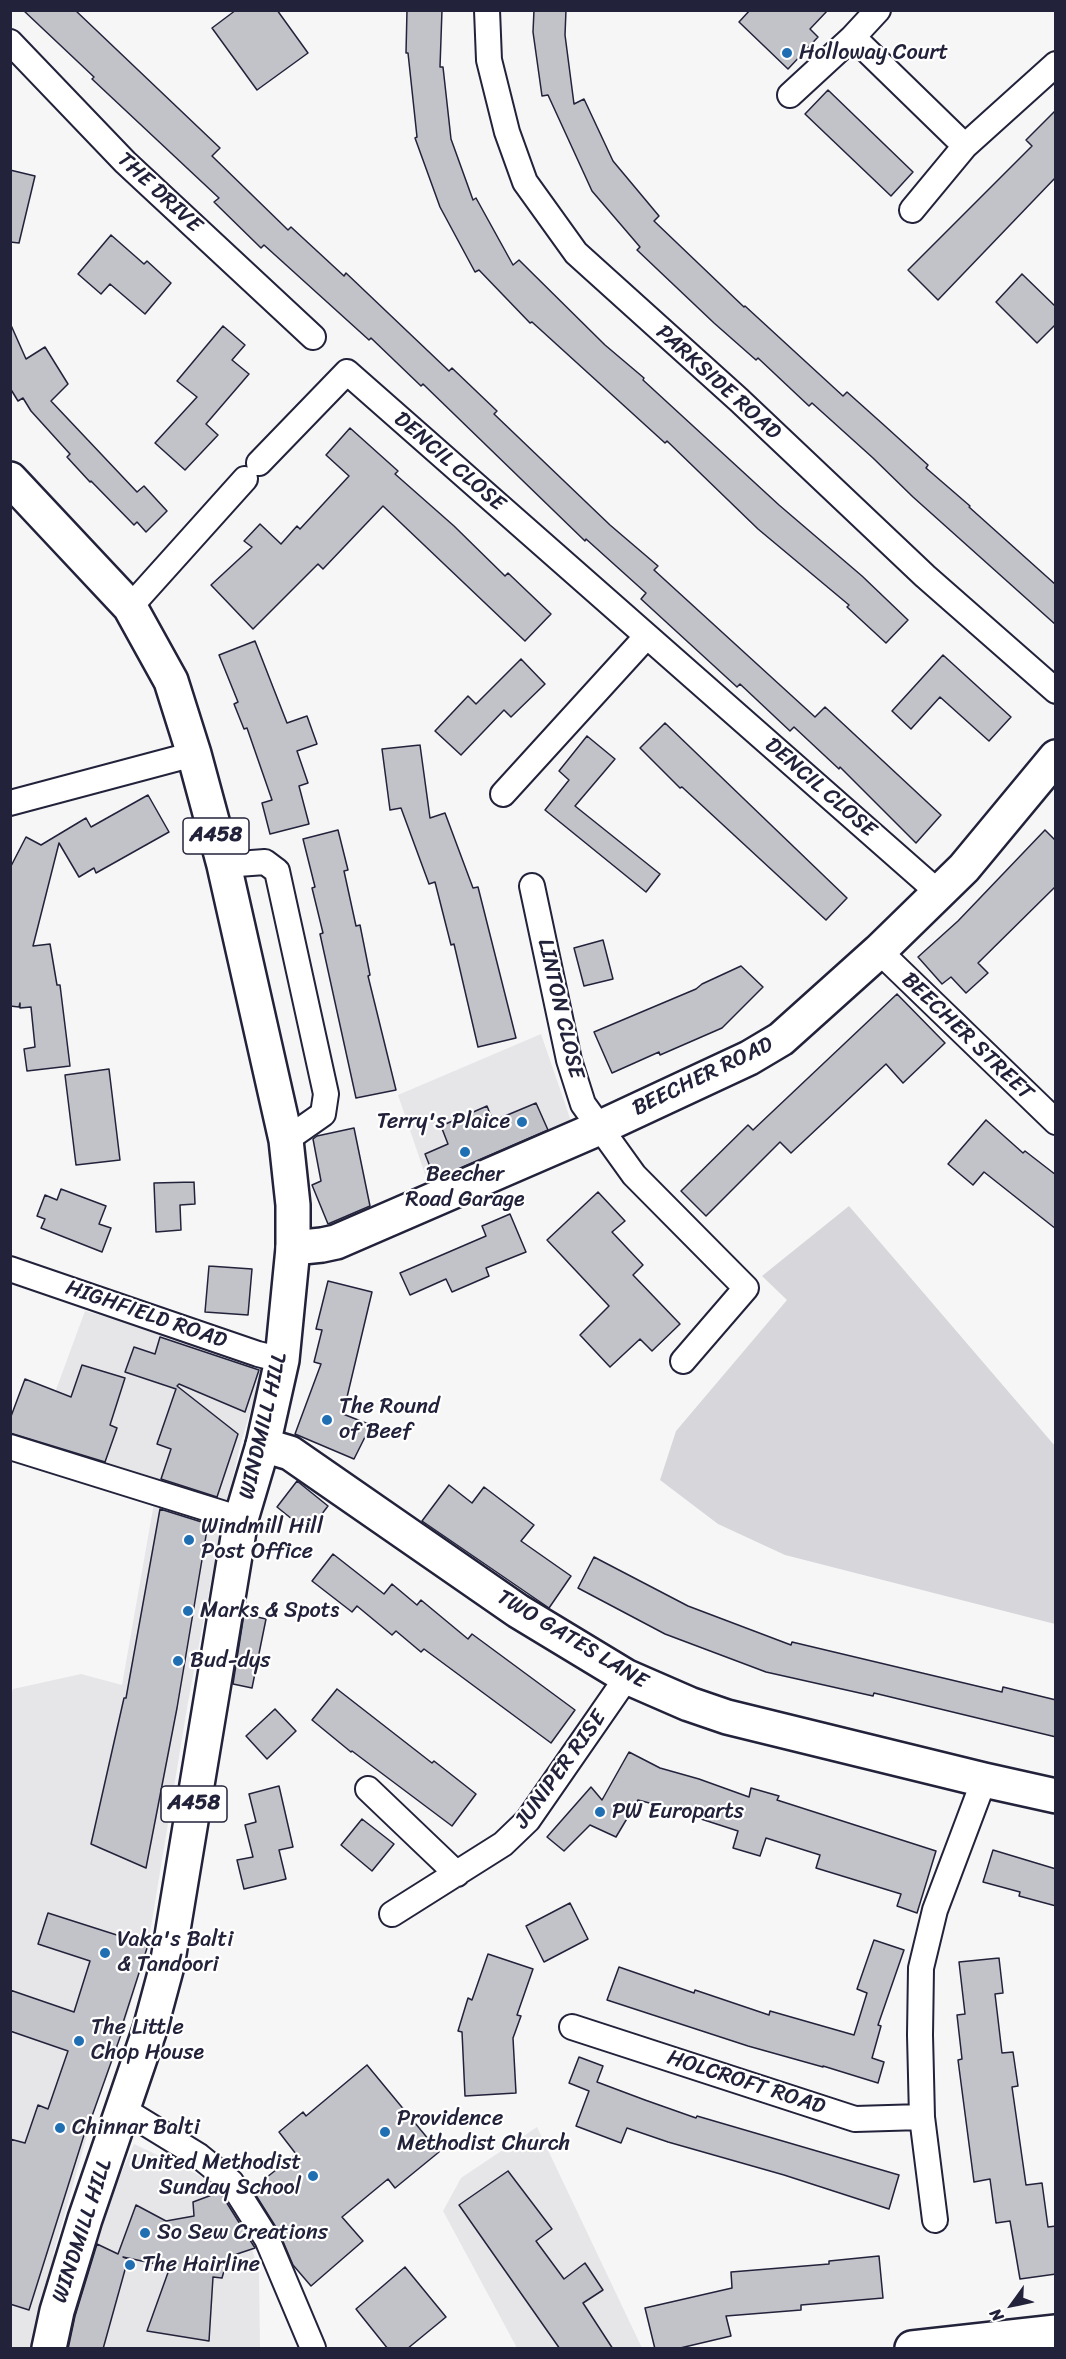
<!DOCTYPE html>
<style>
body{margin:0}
#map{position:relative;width:1066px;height:2359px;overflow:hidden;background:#f6f6f7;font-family:Sriracha,sans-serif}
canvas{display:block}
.frame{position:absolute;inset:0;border:12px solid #22223b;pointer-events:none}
.north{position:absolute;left:982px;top:2275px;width:60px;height:60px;-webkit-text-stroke:4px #fff;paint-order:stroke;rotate:237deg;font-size:16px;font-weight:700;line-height:24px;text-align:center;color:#22223b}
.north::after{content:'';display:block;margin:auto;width:21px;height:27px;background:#22223b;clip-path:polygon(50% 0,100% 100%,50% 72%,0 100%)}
</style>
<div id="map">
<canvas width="1066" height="2359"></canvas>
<div class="frame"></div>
<div class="north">N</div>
</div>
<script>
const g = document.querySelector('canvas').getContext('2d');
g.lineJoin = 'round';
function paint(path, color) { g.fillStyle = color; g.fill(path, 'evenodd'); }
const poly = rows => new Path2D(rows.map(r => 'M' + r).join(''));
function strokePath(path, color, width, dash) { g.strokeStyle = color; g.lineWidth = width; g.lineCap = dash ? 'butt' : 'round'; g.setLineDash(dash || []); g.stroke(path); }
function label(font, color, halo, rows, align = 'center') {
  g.font = font + ' Sriracha,sans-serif'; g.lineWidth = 4.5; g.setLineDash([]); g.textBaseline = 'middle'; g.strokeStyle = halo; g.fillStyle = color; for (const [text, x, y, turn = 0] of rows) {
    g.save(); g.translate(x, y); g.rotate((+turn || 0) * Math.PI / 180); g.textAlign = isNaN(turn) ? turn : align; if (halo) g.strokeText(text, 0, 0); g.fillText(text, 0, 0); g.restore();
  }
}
const built = poly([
 [541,1034,572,1124,428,1183,398,1095],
 [85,1311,266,1361,241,1442,221,1529,188,1702,148,1945,123,2030,94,2111,53,2255,90,2243,134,2144,189,2170,225,2190,252,2249,259,2273,260,2348,11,2348,11,1695,13,1689,81,1674,122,1685,157,1486,36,1444],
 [537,2127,642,2348,517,2348,443,2211,461,2178]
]);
const green = poly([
 [849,1206,1055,1446,1055,1624,785,1555,718,1524,660,1480,676,1431,787,1300,762,1276]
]);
const building = poly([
 [23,10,75,10,220,148,212,156,288,230,291,227,344,276,346,273,449,371,452,368,497,411,494,414,610,525,658,566,654,570,815,717,825,707,941,815,916,843,840,767,839,769,794,727,790,731,740,684,737,687,641,599,646,593,586,539,585,541,423,384,421,386,371,338,369,340,264,245,261,248,214,202,219,198,92,79,94,77,23,10],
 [236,10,277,10,308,53,257,90,212,28,236,10],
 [407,10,442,10,440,67,443,67,451,139,473,200,476,198,513,265,519,260,605,345,644,378,643,380,779,505,862,576,908,620,886,643,847,607,849,605,758,529,667,441,665,443,532,322,530,323,479,270,475,272,440,207,415,138,417,137,408,53,406,53,407,10],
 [534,10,566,10,565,35,574,104,584,99,613,161,659,216,654,221,744,307,745,306,843,396,847,392,885,426,928,465,926,468,970,506,969,507,1056,585,1056,625,913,497,873,458,812,403,809,406,758,358,756,360,714,323,637,250,640,247,592,191,548,95,542,96,533,32,534,10],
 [750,10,828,10,810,29,818,37,788,69,739,22,750,10],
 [828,90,913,172,891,196,805,114,828,90],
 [1056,110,1056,177,938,300,908,270,1032,146,1026,140,1056,110],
 [10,170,35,176,19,243,10,242,10,170],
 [111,235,144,264,147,261,171,283,145,314,110,284,101,294,78,274,111,235],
 [1022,274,1056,307,1056,324,1037,343,996,302,1022,274],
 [10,323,26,359,45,347,68,384,51,401,137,492,144,486,167,511,146,532,137,522,134,525,91,481,90,482,67,457,70,454,31,411,23,398,18,401,10,388,10,323],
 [223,326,245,345,232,360,249,374,206,424,218,435,185,470,155,443,197,397,177,381,223,326],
 [350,428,398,471,395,474,454,526,505,576,508,573,551,614,525,641,383,506,323,569,318,564,253,629,211,585,252,547,244,541,260,524,281,544,297,526,300,529,349,476,326,455,350,428],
 [255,641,287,723,307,716,317,744,297,751,308,783,299,786,309,824,270,834,262,803,272,800,247,728,244,729,234,704,238,702,219,655,255,641],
 [943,655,1011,717,989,741,940,697,911,729,892,711,943,655],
 [521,659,545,684,511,717,504,710,461,755,435,731,468,696,476,704,521,659],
 [665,723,847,898,826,920,682,787,680,788,640,748,665,723],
 [587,736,615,759,575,806,660,874,646,892,545,810,569,780,559,771,587,736],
 [420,745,430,818,445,813,473,888,478,887,516,1038,478,1047,454,944,451,945,435,882,429,884,401,808,390,810,382,749,420,745],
 [148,795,169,832,96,873,94,868,79,877,59,843,33,946,50,944,57,985,60,985,70,1066,27,1071,24,1049,35,1047,31,1007,20,1008,20,1003,19,1007,10,1006,10,868,26,837,41,845,86,818,91,827,148,795],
 [338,830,348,870,344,871,356,926,360,925,370,975,368,976,396,1090,356,1098,320,934,323,933,312,888,315,887,303,839,338,830],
 [1045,830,1056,841,1056,886,978,963,988,973,966,993,951,977,942,984,918,957,958,921,1045,830],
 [603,940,613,979,584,986,574,948,603,940],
 [741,966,763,987,722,1028,660,1055,659,1052,612,1073,594,1032,696,989,702,984,741,966],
 [897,994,945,1043,903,1083,886,1064,791,1153,780,1142,706,1216,681,1191,748,1125,753,1130,897,994],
 [109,1069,120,1160,76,1165,65,1075,109,1069],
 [536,1103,548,1130,435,1179,425,1154,448,1144,441,1126,487,1106,493,1121,536,1103],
 [986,1120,1023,1153,1025,1151,1056,1175,1056,1229,984,1172,973,1185,948,1164,986,1120],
 [354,1128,370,1206,328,1224,312,1185,321,1181,313,1139,317,1136,354,1128],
 [194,1182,195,1204,180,1205,181,1230,156,1232,154,1183,194,1182],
 [61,1189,106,1206,99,1224,111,1228,102,1252,41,1228,45,1219,37,1216,45,1195,57,1200,61,1189],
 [598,1192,625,1221,612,1232,643,1265,633,1275,680,1324,652,1351,640,1339,610,1367,580,1335,609,1306,547,1240,598,1192],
 [510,1214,526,1252,486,1268,489,1276,452,1292,446,1279,410,1295,400,1273,486,1236,482,1226,510,1214],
 [209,1266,252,1269,248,1315,205,1312,209,1266],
 [328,1281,372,1292,343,1414,371,1425,354,1459,295,1434,321,1364,314,1362,322,1330,316,1329,328,1281],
 [160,1337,259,1370,245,1412,179,1384,177,1386,238,1434,217,1497,161,1479,171,1449,157,1444,176,1389,125,1372,134,1347,155,1354,160,1337],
 [82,1365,125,1378,110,1425,117,1428,105,1462,10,1433,10,1419,25,1379,71,1397,82,1365],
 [297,1481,328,1506,308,1532,277,1507,297,1481],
 [449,1485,472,1503,484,1487,534,1525,521,1541,571,1576,549,1608,422,1521,449,1485],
 [160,1509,208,1524,177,1708,146,1868,91,1844,124,1698,126,1698,160,1509],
 [333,1554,384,1594,392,1584,417,1605,421,1600,468,1639,472,1634,575,1710,551,1743,424,1649,421,1652,396,1631,392,1635,357,1606,352,1612,312,1581,333,1554],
 [594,1557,688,1606,791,1645,792,1642,1002,1692,1003,1687,1056,1700,1056,1737,874,1693,873,1696,766,1672,665,1634,578,1588,594,1557],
 [244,1614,266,1619,252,1688,233,1684,244,1614],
 [337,1689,432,1763,434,1761,476,1794,452,1826,352,1751,351,1752,312,1720,337,1689],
 [275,1709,296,1731,267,1759,246,1736,275,1709],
 [629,1752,660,1768,699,1779,749,1797,751,1788,779,1796,777,1800,936,1851,917,1913,897,1906,901,1894,816,1868,820,1855,766,1838,760,1856,733,1848,738,1831,698,1818,699,1816,638,1800,616,1837,590,1825,564,1851,547,1837,591,1787,602,1800,629,1752],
 [279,1786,293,1847,279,1850,286,1879,244,1889,237,1860,253,1857,245,1825,256,1822,249,1794,279,1786],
 [362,1819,394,1844,372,1871,341,1845,362,1819],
 [993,1850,1056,1869,1056,1906,1019,1896,1020,1892,983,1882,993,1850],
 [570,1903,588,1939,544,1962,526,1926,570,1903],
 [48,1913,148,1945,121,2029,123,2029,92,2116,90,2116,29,2310,10,2304,10,2139,25,2143,38,2105,48,2109,68,2051,10,2031,10,1990,74,2012,90,1961,38,1944,48,1913],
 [874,1940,904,1950,878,2025,881,2026,872,2058,884,2062,878,2083,823,2066,823,2067,748,2046,607,2000,619,1967,694,1993,695,1990,769,2015,770,2011,854,2035,867,1993,857,1989,874,1940],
 [488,1954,533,1969,517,2015,521,2016,513,2038,516,2093,465,2096,462,2032,458,2031,468,1998,472,2000,488,1954],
 [999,1958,1003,1993,995,1994,1002,2053,1013,2052,1018,2086,1012,2087,1026,2185,1042,2183,1048,2227,1056,2226,1056,2274,1020,2279,1010,2221,996,2223,990,2179,974,2182,958,2060,962,2059,957,2015,965,2014,959,1962,999,1958],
 [579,2057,603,2066,597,2082,645,2100,696,2118,697,2116,899,2175,889,2209,784,2175,668,2142,627,2128,621,2143,576,2126,589,2091,569,2083,579,2057],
 [367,2065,439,2152,395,2188,388,2179,342,2217,363,2241,311,2286,293,2265,279,2232,252,2189,296,2154,279,2132,303,2112,306,2116,367,2065],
 [508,2171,552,2229,536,2241,564,2279,585,2263,603,2290,583,2303,613,2349,560,2349,459,2205,508,2171],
 [220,2192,255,2248,228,2257,222,2278,213,2277,209,2341,147,2331,170,2267,123,2257,128,2259,103,2349,68,2349,75,2316,97,2244,118,2254,136,2205,166,2221,194,2216,193,2202,220,2192],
 [879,2256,883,2298,801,2305,801,2310,726,2316,731,2336,676,2349,655,2349,645,2308,732,2288,731,2272,829,2264,829,2261,879,2256],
 [405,2267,446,2317,407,2349,388,2349,356,2309,405,2267]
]);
const street = poly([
 [487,10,489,60,507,132,525,182,576,253,739,400,925,576,1056,691],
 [878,10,853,37,965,146],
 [10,42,125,162,313,337],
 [790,95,853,37],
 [912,210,965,146,1056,64],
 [259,463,347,372,939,893],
 [130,607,245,479],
 [503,794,647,636],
 [10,803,194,754],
 [224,865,265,862,277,871,326,1094,323,1114,286,1140],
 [532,886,569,1060,583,1104,634,1175,746,1288,683,1361],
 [879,951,1056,1122],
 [10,1269,258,1354,282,1360],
 [10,1447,241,1519],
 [368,1789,457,1874],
 [392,1914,503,1844,528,1820,627,1677],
 [572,2027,855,2119,922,2117],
 [124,2110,199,2156,231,2182,267,2239,313,2348],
 [935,2220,922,2117,920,2035,921,1968,935,1910,984,1780]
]);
const secondary = poly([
 [293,1248,322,1245,336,1242,599,1128,749,1058,781,1039,879,951,964,868,1056,757],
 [263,1445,290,1453,518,1611,627,1677,689,1704,727,1717,984,1780,1056,1796],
 [912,2348,1056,2332]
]);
const highway = poly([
 [10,479,130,607,171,681,194,754,224,865,286,1140,293,1205,293,1248,282,1360,263,1445,241,1519,167,1966,150,2029,85,2219,57,2311,49,2348]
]);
const markers = [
 [787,53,6,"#1f6fb2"],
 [522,1122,6,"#1f6fb2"],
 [465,1152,6,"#1f6fb2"],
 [327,1420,6,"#1f6fb2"],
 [189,1540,6,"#1f6fb2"],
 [188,1611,6,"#1f6fb2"],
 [178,1661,6,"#1f6fb2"],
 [600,1812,6,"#1f6fb2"],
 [105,1953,6,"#1f6fb2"],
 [79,2041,6,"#1f6fb2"],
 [60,2128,6,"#1f6fb2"],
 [385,2132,6,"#1f6fb2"],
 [313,2176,6,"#1f6fb2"],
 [145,2233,6,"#1f6fb2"],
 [130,2265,6,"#1f6fb2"]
];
const shields = [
 [216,836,66],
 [194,1804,66]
];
const shieldNames = [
 ["A458",216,836],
 ["A458",194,1804]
];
const poiNames = [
 ["Holloway Court",799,53],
 ["Terry's Plaice",510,1122,"right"],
 ["Beecher",465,1175,"center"],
 ["Road Garage",465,1200,"center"],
 ["The Round",339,1407],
 ["of Beef",339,1432],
 ["Windmill Hill",201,1527],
 ["Post Office",201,1552],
 ["Marks & Spots",200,1611],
 ["Bud-dys",190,1661],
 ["PW Europarts",612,1812],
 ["Vaka's Balti",117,1940],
 ["& Tandoori",117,1965],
 ["The Little",91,2028],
 ["Chop House",91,2053],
 ["Providence",397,2119],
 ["Methodist Church",397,2144],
 ["Chinnar Balti",72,2128],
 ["United Methodist",301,2163,"right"],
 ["Sunday School",301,2188,"right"],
 ["So Sew Creations",157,2233],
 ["The Hairline",142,2265]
];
const streetNames = [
 ["THE DRIVE",159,193,43],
 ["PARKSIDE ROAD",718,383,42],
 ["DENCIL CLOSE",449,462,41],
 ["DENCIL CLOSE",820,788,41],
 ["LINTON CLOSE",560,1009,77],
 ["BEECHER STREET",967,1037,44],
 ["BEECHER ROAD",703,1077,-26],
 ["HIGHFIELD ROAD",146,1315,19],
 ["WINDMILL HILL",264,1426,-77],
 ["TWO GATES LANE",572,1640,31],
 ["JUNIPER RISE",561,1770,-54],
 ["HOLCROFT ROAD",746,2083,18],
 ["WINDMILL HILL",83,2231,-72]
];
paint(built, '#e6e6e9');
paint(green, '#d7d7db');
paint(building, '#c2c2c9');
strokePath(building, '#22223b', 1.5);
strokePath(street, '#22223b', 28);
strokePath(secondary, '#22223b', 38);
strokePath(highway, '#22223b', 38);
strokePath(street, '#fff', 24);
strokePath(secondary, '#fff', 33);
strokePath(highway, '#fff', 33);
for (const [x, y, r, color] of markers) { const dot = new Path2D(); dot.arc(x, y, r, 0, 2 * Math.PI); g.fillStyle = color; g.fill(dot); strokePath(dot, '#fff', 2); }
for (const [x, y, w] of shields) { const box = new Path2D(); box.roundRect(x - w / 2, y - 18, w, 36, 4.5); g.fillStyle = '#fff'; g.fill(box); strokePath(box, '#22223b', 1.5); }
label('bold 21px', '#22223b', null, shieldNames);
label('22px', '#22223b', '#fff', poiNames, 'left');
label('22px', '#22223b', '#fff', streetNames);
</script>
